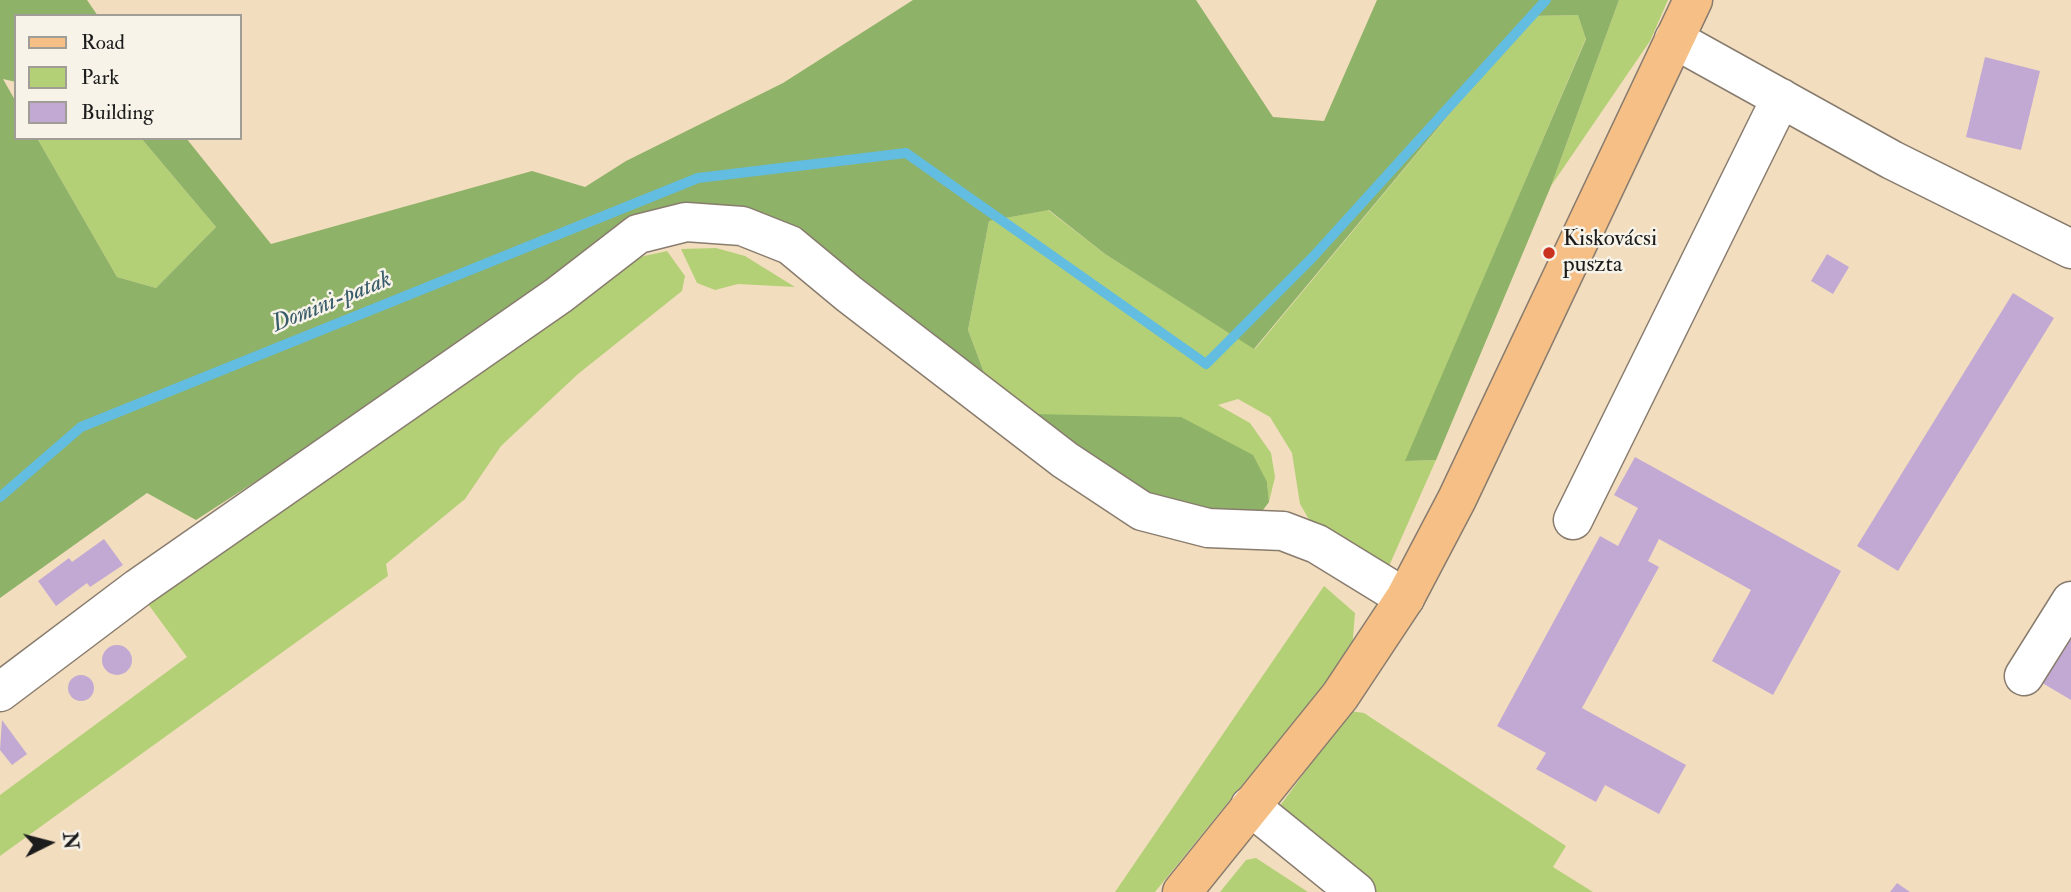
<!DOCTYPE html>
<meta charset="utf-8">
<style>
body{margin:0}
#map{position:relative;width:2071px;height:892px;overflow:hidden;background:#f3ddbf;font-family:"IM FELL Double Pica",serif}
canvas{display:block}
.legend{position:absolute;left:14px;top:14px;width:228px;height:126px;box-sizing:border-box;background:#f7f3e8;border:2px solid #9f9d96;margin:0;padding:9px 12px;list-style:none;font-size:21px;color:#1c1c1c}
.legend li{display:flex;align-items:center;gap:14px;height:35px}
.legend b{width:35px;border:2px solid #9f9d96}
.north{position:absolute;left:14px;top:808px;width:70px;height:70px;-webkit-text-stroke:5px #f7f3e8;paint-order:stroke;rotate:84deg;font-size:19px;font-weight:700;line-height:28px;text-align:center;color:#1c1c1c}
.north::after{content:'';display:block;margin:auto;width:24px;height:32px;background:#1c1c1c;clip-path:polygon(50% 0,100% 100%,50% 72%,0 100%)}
</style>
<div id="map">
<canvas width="2071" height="892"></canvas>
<ul class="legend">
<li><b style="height:9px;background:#f5bf86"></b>Road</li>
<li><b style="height:19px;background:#b3d077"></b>Park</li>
<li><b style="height:19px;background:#c2a9d3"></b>Building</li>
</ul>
<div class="north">N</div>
</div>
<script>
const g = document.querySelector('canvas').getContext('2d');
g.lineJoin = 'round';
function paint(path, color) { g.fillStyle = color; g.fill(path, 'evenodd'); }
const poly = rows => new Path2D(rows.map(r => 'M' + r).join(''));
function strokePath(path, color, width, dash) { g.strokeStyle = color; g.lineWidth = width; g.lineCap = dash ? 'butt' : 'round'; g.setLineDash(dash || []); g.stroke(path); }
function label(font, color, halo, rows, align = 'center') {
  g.font = font + ' "IM FELL Double Pica",serif'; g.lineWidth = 5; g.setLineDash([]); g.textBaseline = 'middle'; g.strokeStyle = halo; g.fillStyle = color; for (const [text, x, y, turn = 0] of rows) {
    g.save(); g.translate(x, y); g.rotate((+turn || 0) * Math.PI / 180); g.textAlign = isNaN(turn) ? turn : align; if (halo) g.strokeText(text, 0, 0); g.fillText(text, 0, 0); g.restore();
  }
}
const green = poly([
 [1619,0,1668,0,1650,41,1551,186],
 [1578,15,1586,38,1406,461,1436,460,1385,575,1322,542,1300,504,1292,453,1270,417,1238,399,1218,405,1250,423,1271,453,1275,477,1269,502,1267,482,1032,414,989,386,968,330,989,221,1048,210,1105,254,1255,349,1531,16],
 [37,138,141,138,216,227,156,288,117,277],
 [716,248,745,256,795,287,738,284,715,290,697,283,681,249],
 [667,251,685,276,682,291,578,374,501,446,465,499,386,564,388,576,0,856,0,795,187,657,148,604,635,258],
 [1324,586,1355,613,1352,650,1155,892,1115,892],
 [1350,711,1364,713,1566,846,1553,867,1593,892,1342,892,1271,818],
 [1256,858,1308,892,1220,892,1246,860]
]);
const forest = poly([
 [0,0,87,0,98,16,16,16,16,82,3,79,16,102,16,138,37,138,117,277,156,288,216,227,141,138,186,138,271,244,532,171,585,187,626,161,783,83,913,0,1196,0,1273,117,1324,121,1377,0,1619,0,1551,186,1436,460,1405,461,1586,39,1578,15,1531,16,1254,349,1105,254,1049,210,989,221,968,330,989,386,1032,414,1181,417,1253,455,1267,482,1269,502,1254,522,1180,529,767,239,646,229,196,520,147,493,0,598]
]);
const stream = poly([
 [0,497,81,427,698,178,906,153,1206,364,1312,258,1546,0]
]);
const building = poly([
 [1985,57,2040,71,2021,150,1966,137],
 [1827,254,1849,267,1833,294,1811,281],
 [2013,293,2054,318,1898,571,1857,546],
 [1635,457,1841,571,1773,695,1712,661,1751,590,1659,539,1648,561,1659,567,1582,708,1686,765,1659,814,1605,785,1596,802,1536,769,1546,753,1497,726,1600,536,1618,546,1638,508,1614,495],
 [104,539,123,565,90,587,87,583,56,606,38,581,69,558,72,562],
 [2071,629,2071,700,2039,681],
 '102 660a15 15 0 1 1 30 0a15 15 0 1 1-30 0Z',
 '68 688a13 13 0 1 1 26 0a13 13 0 1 1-26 0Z',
 [2,720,27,754,12,765,0,750],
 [1897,883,1910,892,1890,892]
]);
const minor = poly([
 [1674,39,1892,160,2071,249],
 [1573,520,1781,98],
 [2024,676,2071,601],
 [0,692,138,588,559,295,638,234,686,222,742,226,790,245,849,294,1065,460,1142,511,1208,528,1283,531,1317,544,1405,598],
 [1250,806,1356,892]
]);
const major = poly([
 [1182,892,1340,696,1405,598,1457,499,1693,0]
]);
const markers = [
 [1549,253,7,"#c8321e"]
];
const poiNames = [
 ["Kiskovácsi",1563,240],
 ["puszta",1563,266]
];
const waterNames = [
 ["Domini-patak",332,303,-22]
];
paint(green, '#b3d077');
paint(forest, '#8eb268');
strokePath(stream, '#63bde0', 10);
paint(building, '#c2a9d3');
strokePath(minor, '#887c6e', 41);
strokePath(major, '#887c6e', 41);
strokePath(minor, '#fff', 38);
strokePath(major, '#f5bf86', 38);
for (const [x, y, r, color] of markers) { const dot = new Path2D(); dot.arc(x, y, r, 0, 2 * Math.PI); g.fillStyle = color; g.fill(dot); strokePath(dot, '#f7f3e8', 2.5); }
label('23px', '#1c1c1c', '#f7f3e8', poiNames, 'left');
label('italic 24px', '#385c6a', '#f7f3e8', waterNames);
</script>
